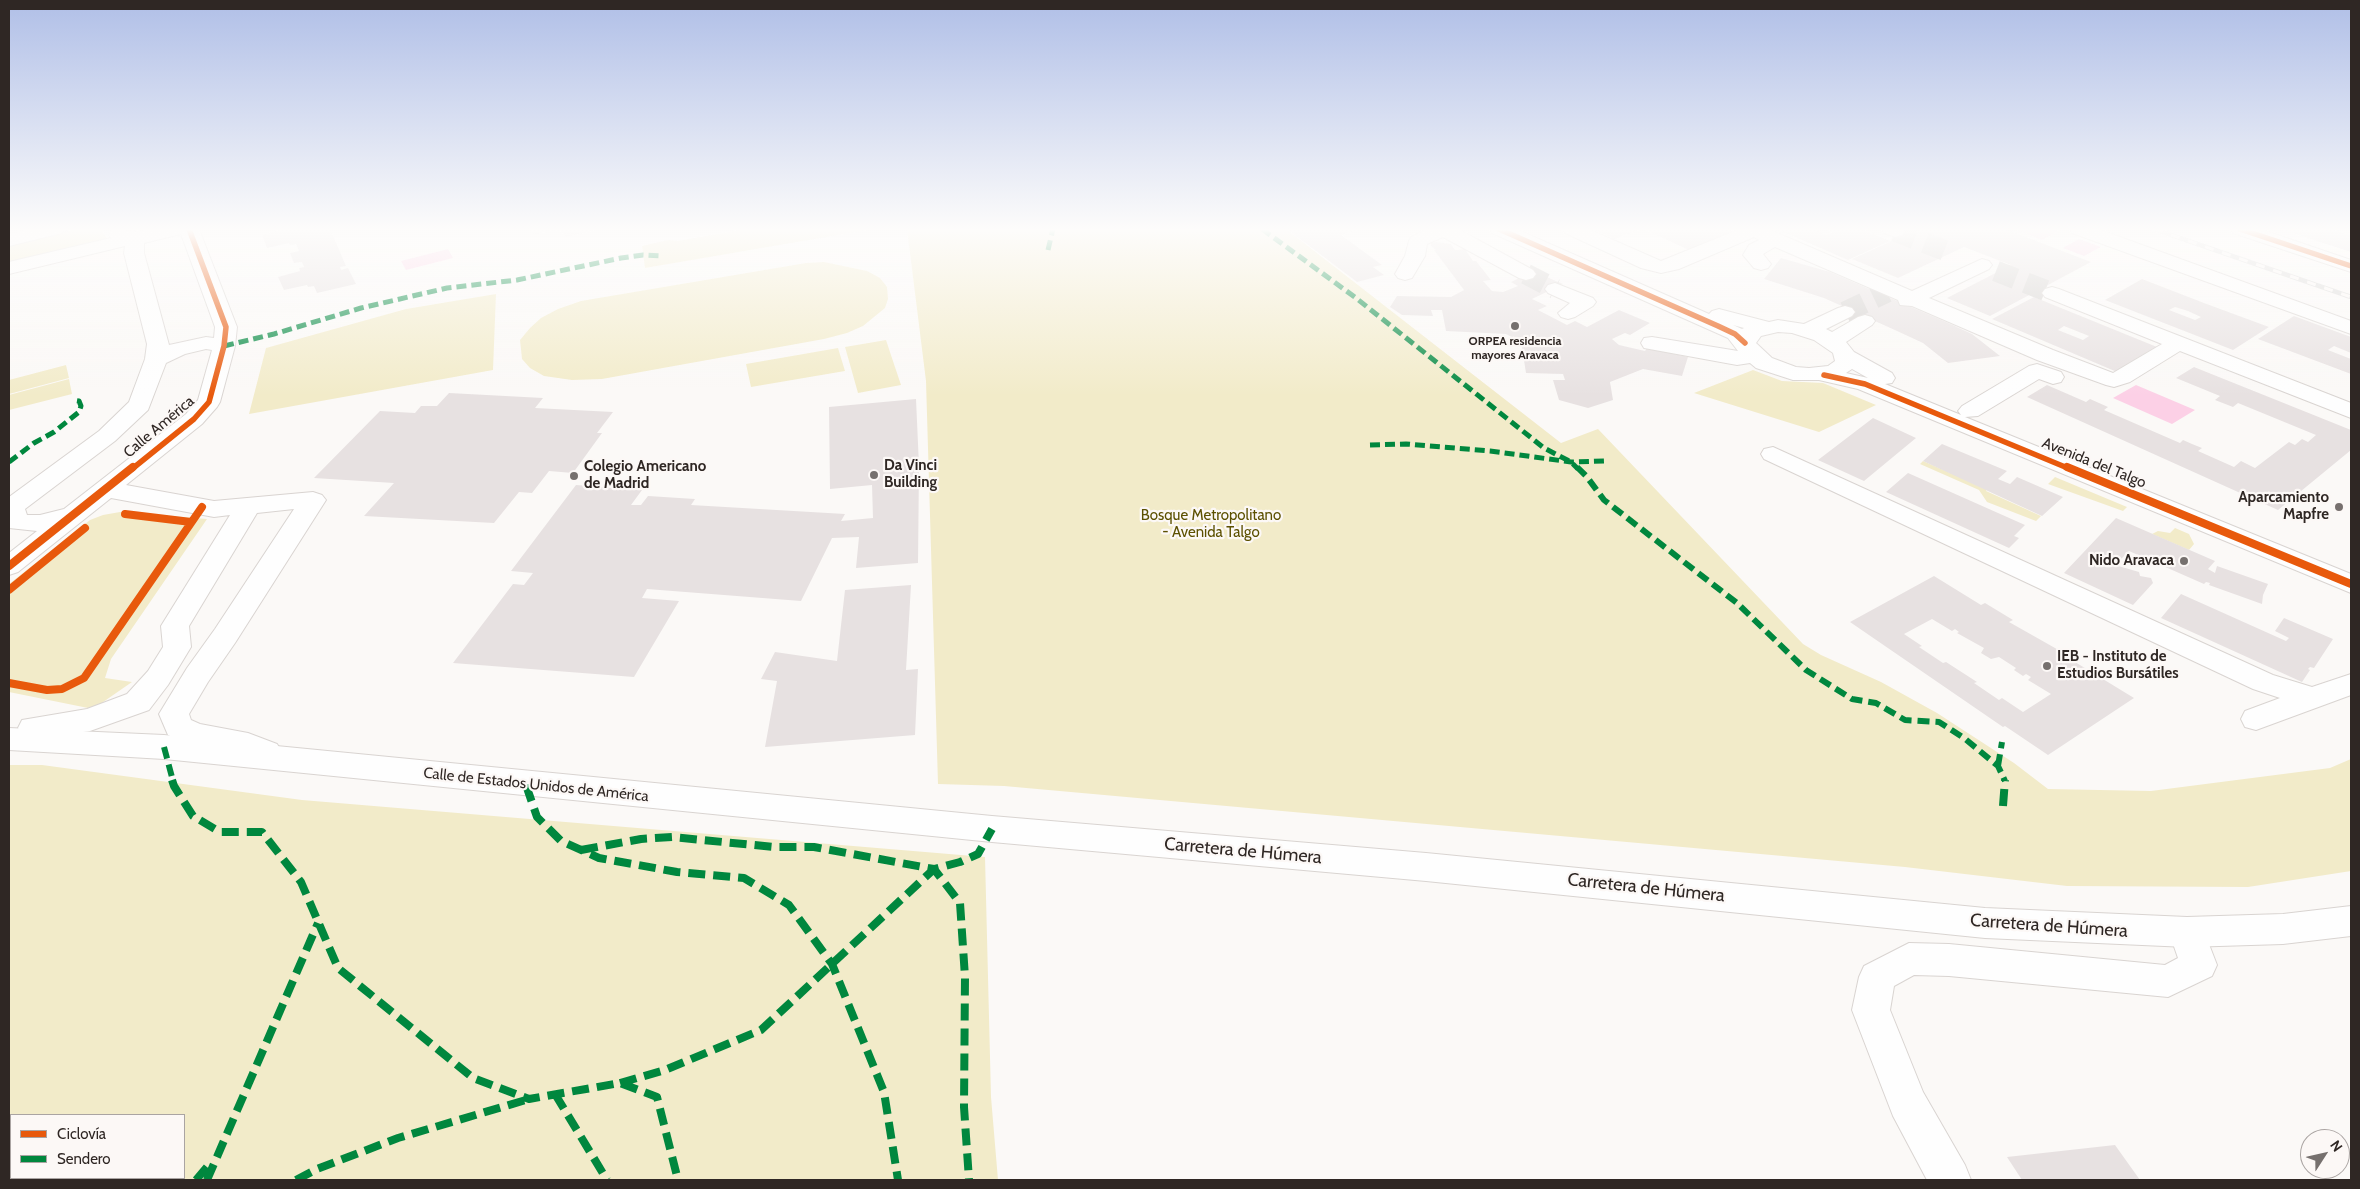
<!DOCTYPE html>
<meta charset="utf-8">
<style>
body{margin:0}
#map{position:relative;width:2360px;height:1189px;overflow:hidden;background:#fbf9f7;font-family:Cabin,sans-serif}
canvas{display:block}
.frame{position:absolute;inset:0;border:10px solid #2f2724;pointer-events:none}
.legend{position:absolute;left:10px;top:1114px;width:175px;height:65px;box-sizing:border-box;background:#fcf8f6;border:1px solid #aaa4a2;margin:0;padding:6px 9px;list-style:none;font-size:15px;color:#2f2724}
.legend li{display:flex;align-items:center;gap:10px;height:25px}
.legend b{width:25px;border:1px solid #aaa4a2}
.north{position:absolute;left:2300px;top:1129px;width:50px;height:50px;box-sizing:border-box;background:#fcf8f6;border:1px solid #aaa4a2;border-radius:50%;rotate:55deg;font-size:14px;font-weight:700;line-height:20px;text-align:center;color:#2f2724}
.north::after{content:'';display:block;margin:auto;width:18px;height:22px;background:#76706e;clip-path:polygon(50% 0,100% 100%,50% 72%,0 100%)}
</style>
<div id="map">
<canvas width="2360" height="1189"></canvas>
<div class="frame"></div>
<ul class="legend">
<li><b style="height:6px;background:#e8590c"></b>Ciclovía</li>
<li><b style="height:6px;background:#00873e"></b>Sendero</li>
</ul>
<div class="north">N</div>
</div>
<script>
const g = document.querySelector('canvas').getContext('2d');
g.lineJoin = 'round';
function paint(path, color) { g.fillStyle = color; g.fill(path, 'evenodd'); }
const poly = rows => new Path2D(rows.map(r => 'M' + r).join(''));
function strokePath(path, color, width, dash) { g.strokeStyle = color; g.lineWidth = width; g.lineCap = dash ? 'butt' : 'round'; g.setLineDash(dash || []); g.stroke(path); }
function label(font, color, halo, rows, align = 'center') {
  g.font = font + ' Cabin,sans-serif'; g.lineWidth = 4.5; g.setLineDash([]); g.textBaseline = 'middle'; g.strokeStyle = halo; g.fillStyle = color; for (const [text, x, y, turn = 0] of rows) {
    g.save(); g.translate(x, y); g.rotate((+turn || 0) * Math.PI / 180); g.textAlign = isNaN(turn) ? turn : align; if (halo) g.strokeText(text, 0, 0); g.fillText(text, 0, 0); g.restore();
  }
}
const green = poly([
 [77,229,104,229,103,233,110,241,9,263,9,244],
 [744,229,873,229,645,268,642,246,668,240,678,241],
 [907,229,1286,229,1561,443,1598,429,1803,644,1821,655,1881,682,1937,713,2014,763,2048,789,2151,791,2330,768,2351,759,2351,871,2248,887,2067,886,1905,867,1004,786,938,784,926,381],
 [824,262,867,271,880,278,887,287,888,299,885,308,863,326,847,333,824,339,602,379,572,380,544,376,530,368,522,359,520,340,530,328,541,318,558,309,581,301,806,263],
 [496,294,493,370,249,414,266,348,406,309],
 [886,340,901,385,858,393,845,347],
 [838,348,845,371,751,387,746,364],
 [66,365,69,378,9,394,9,380],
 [1753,370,1782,381,1823,383,1876,405,1819,432,1694,393],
 [69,379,72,394,9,410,9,395],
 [1923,461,1987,489,1986,491,2041,516,2036,521,1987,502,1979,490,1920,464],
 [2055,477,2127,507,2123,511,2048,484],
 [120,512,207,519,111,659,105,678,132,682,93,709,9,692,9,584,90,520,103,515],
 [2175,528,2189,534,2194,544,2189,550,2152,534,2158,531,2170,533],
 [9,765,42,765,302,800,985,857,991,1097,998,1180,9,1180],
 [11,1115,184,1115,184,1178,11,1178]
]);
const water = poly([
 [2014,229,2053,229,2059,231,2042,240],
 [2079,239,2101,247,2084,256,2063,248],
 [448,249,453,258,406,270,401,261],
 [2136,385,2195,410,2172,424,2113,398]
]);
const building = poly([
 [283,229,330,229,346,266,340,267,341,270,348,268,356,284,317,293,314,286,308,287,307,285,284,290,278,277,300,271,299,268,304,267,302,262,294,263,290,253,299,251,296,244,290,245,289,243,267,248,262,235],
 [530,229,552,229,552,230,534,235],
 [554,229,595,229,595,230,566,237,561,231,556,232],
 [1287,229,1362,229,1341,235,1382,265,1373,267,1384,275,1357,282],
 [1593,229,1639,229,1639,230,1614,239],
 [1644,229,1729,229,1734,232,1689,250],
 [1777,229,1813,229,1826,235,1833,232,1826,229,1862,229,1890,241,1848,260],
 [1918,229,2005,229,2091,262,1990,316,1947,298,2011,265,1964,247,1898,278,1852,259],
 [2331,229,2351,236,2351,252,2283,230],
 [1436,242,1451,244,1455,250,1465,249,1473,261,1476,261,1491,280,1483,281,1492,291,1503,292,1518,286,1511,282,1533,271,1563,284,1532,299,1547,306,1538,310,1567,325,1575,321,1587,327,1619,310,1650,323,1630,335,1625,333,1612,339,1619,345,1645,351,1647,348,1688,357,1682,376,1643,369,1610,382,1613,400,1588,408,1559,400,1553,380,1565,380,1563,374,1526,373,1521,342,1506,334,1446,331,1442,310,1431,310,1433,316,1402,315,1390,307,1397,296,1451,297,1464,290,1434,250,1436,250,1431,246,1431,243],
 [1781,258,1830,272,1946,322,1972,334,2000,356,1948,363,1923,343,1897,331,1824,298,1764,279],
 [2142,279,2204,303,2269,327,2233,350,2105,300],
 [2175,307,2188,311,2201,317,2195,320,2169,310],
 [2034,297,2157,347,2117,372,1992,319],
 [2064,326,2089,336,2083,340,2058,330],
 [2294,316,2351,337,2351,353,2334,346,2328,350,2351,359,2351,374,2258,339],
 [2194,367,2351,430,2351,450,2278,510,2027,397,2047,385,2086,402,2090,399,2108,407,2104,410,2180,443,2183,440,2192,444,2202,448,2198,451,2234,467,2241,461,2255,468,2289,442,2295,445,2302,439,2308,442,2316,435,2238,403,2233,407,2215,400,2220,396,2176,378],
 [449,393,543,398,535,408,613,412,597,433,602,433,573,473,549,471,532,493,519,492,494,523,364,516,394,483,314,478,380,411,415,413,421,406,437,406],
 [916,399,919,466,918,563,856,568,859,537,832,538,801,601,647,589,642,598,679,601,634,677,453,663,513,584,524,585,533,573,511,571,576,485,642,490,631,505,641,505,648,496,695,499,691,505,845,514,841,521,873,518,872,485,830,489,829,407],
 [1873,418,1916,438,1864,481,1818,460],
 [1942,444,2007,471,1998,479,2010,484,2017,477,2063,497,2042,516,1923,461],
 [1908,473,2025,525,2014,536,2019,538,2009,548,1886,492],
 [2116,518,2215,561,2208,569,2215,573,2217,566,2268,584,2263,595,2262,604,2209,585,2210,583,2206,582,2204,584,2129,551,2115,565,2139,572,2140,576,2151,578,2153,583,2133,605,2064,573],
 [1934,576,1981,605,1985,603,2013,620,2009,622,2078,661,2075,662,2134,698,2048,755,2005,726,2003,727,1850,622],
 [1932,619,1952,631,1955,629,1959,632,1957,633,1984,648,1981,653,1991,659,1999,657,2016,668,2014,670,2023,676,2026,674,2031,677,2028,680,2051,694,2023,712,2002,698,1999,700,1974,683,1977,682,1946,662,1943,663,1919,647,1922,646,1904,634],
 [911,585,906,670,918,669,915,735,765,747,777,681,761,679,775,652,837,661,845,590],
 [2181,594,2286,641,2289,638,2275,631,2284,618,2333,639,2314,668,2310,667,2308,669,2310,670,2302,682,2161,618],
 [2115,1145,2140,1180,2022,1180,2007,1157]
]);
const minorTunnel = poly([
 [1895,231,1954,254],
 [1996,271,2052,293],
 [1526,274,1555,289],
 [1845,312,1887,292]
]);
const minor = poly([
 [29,229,64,229,62,233,9,246,9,234,29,229],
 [118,229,135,232,155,229,199,229,237,327,235,346,220,402,217,407,202,424,126,485,214,501,313,492,322,495,326,500,235,643,208,682,189,714,191,720,200,724,248,733,277,744,282,752,277,760,266,764,243,756,183,742,168,735,159,714,187,668,215,629,294,509,257,513,189,626,191,647,168,685,149,710,90,731,33,739,22,736,18,728,22,720,87,709,127,694,148,671,163,647,161,626,230,515,214,517,111,498,18,572,9,575,9,553,37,531,9,528,9,497,99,431,129,402,145,359,147,344,124,253,125,246,9,274,9,262,111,238,109,235,111,231,118,229],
 [181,234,215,327,214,338,206,337,169,345,144,253,144,243,181,234],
 [206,349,212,350,198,400,186,414,64,509,40,515,27,515,25,509,115,441,148,410,166,363,185,354,206,349],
 [1427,229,1458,229,1533,270,1536,274,1533,278,1526,280,1519,278,1443,237,1427,244,1425,256,1412,278,1405,280,1398,278,1395,274,1405,256,1409,241,1411,237,1427,229],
 [1490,229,1516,229,1709,314,1712,311,1719,309,1769,322,1778,320,1804,324,1838,308,1845,306,1852,308,1855,312,1852,316,1826,329,1832,332,1858,317,1865,315,1872,317,1875,321,1872,325,1846,342,1854,352,1892,373,1895,378,1892,383,1885,384,1961,415,1958,411,1962,406,2029,366,2037,364,2061,372,2064,377,2061,382,2053,384,2039,379,1978,416,1965,417,2351,574,2351,593,1858,389,1819,380,1793,380,1756,368,1750,363,1737,365,1644,348,1641,343,1644,338,1652,337,1738,351,1728,338,1492,233,1490,229],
 [1733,325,1744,328,1742,329,1733,325],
 [1778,332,1792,333,1814,340,1833,353,1835,361,1828,366,1809,368,1796,367,1772,358,1756,343,1761,336,1778,332],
 [1852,369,1868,378,1846,373,1852,369],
 [1563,229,1588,229,1661,261,1740,229,1768,229,1912,291,1982,259,1989,261,1992,265,1989,269,1929,298,2053,350,2113,373,2162,344,2045,297,2042,293,2045,289,2052,287,2059,289,2351,403,2351,418,2180,351,2130,382,2114,387,2106,385,2037,360,1912,306,1900,305,1898,300,1775,247,1763,254,1771,264,1768,268,1761,270,1754,268,1743,255,1749,245,1759,240,1754,237,1679,269,1661,273,1641,268,1565,233,1563,229],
 [1882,229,1903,229,1904,231,1902,235,1895,237,1884,233,1882,229],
 [2070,229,2098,229,2351,321,2351,334,2072,233,2070,229],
 [2231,229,2260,229,2351,260,2351,272,2233,233,2231,229],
 [1555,283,1593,298,1596,302,1593,306,1575,317,1568,319,1561,317,1558,313,1570,303,1548,293,1545,289,1548,285,1555,283],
 [1773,447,2273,675,2312,687,2351,674,2351,695,2256,730,2245,727,2241,719,2245,711,2280,698,2253,689,1764,459,1761,454,1764,449,1773,447],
 [2187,917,2200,921,2217,965,2212,976,2168,997,1949,976,1914,975,1894,986,1890,1010,1923,1092,1965,1165,1971,1180,1927,1180,1893,1116,1852,1010,1859,977,1864,966,1909,943,1949,944,2165,965,2178,958,2169,932,2174,921,2187,917]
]);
const major = poly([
 [9,728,164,735,992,816,1426,853,1985,908,2187,917,2283,914,2351,906,2351,936,2283,944,2187,947,1985,938,1426,881,992,842,164,759,9,750,9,728]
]);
const rail = poly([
 [2154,229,2351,297]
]);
const quietFar2 = poly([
 [1262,229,1356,298,1544,448,1571,462,1578,469],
 [1048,250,1053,229],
 [224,346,274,334,361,308,447,288,517,280,621,258,643,255,662,256],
 [1370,445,1406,444,1490,451,1571,462,1606,461],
 [9,462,34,443,54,432,79,412,81,406,79,401,73,400]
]);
const quietFar1 = poly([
 [1577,467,1587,477,1604,500,1737,603,1806,670,1852,699,1876,703,1905,720,1939,722,1964,738,1998,766,2005,781],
 [164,747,173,781],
 [1998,766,2002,742]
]);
const quiet = poly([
 [172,780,174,786,193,816,220,832,262,832,301,882,338,968,473,1078,529,1099,620,1083,657,1097,678,1180],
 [526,785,537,817,561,841,599,858,677,872,744,878,789,905,832,964,884,1092,898,1180],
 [2003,806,2005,780],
 [581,850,641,839,672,837,774,847,814,847,934,869,960,903,965,977,964,1107,969,1180],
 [620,1083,665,1070,761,1030,934,869,960,862,978,854,992,829],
 [555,1094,607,1180],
 [196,1180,212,1161],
 [207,1180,318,923],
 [296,1180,317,1169,398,1138,529,1099]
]);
const cyclewayFar1 = poly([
 [1499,229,1718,326,1735,334,1745,343],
 [2240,229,2351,266],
 [1824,375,1865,384,2070,469],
 [132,469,194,419,209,402,224,346,226,327,189,229]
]);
const cycleway = poly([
 [2067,467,2351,584],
 [125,514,191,522],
 [9,566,133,467],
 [9,590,85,528],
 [9,683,47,690,62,689,84,678,202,507]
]);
const markers = [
 [1515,326,5,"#76706e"],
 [874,475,5,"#76706e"],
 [574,476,5,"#76706e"],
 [2339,507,5,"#76706e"],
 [2184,561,5,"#76706e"],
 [2047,666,5,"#76706e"]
];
const farPoinames = [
 ["ORPEA residencia",1515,341],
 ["mayores Aravaca",1515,355]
];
const streetNames = [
 ["Calle América",159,427,-40],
 ["Avenida del Talgo",2094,463,22],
 ["Calle de Estados Unidos de América",536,785,6]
];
const poiNames = [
 ["Da Vinci",884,466],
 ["Building",884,483],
 ["Colegio Americano",584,467],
 ["de Madrid",584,484],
 ["Aparcamiento",2329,498,"right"],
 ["Mapfre",2329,515,"right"],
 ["Nido Aravaca",2174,561,"right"],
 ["IEB - Instituto de",2057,657],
 ["Estudios Bursátiles",2057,674]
];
const parkNames = [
 ["Bosque Metropolitano",1211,516],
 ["- Avenida Talgo",1211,533]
];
const nearStreetnames = [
 ["Carretera de Húmera",1243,851,5],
 ["Carretera de Húmera",1646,888,6],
 ["Carretera de Húmera",2049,926,4]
];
paint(green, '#f2ebc9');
paint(water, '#fcd0e6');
paint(building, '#e7e1e1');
strokePath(minorTunnel, '#d2cfcd', 21, [21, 11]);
strokePath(minor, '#d9d4d1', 2);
strokePath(major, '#d9d4d1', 2);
paint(minor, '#fefefe');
paint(major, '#fefefe');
strokePath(rail, '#d8d7d6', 4.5);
strokePath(rail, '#fcf8f6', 3, [9]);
strokePath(quietFar2, '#00873e', 5, [10, 5]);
strokePath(quietFar1, '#00873e', 6, [12, 6]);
strokePath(quiet, '#00873e', 8, [17, 8]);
strokePath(cyclewayFar1, '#e8590c', 5.5);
strokePath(cycleway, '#e8590c', 8);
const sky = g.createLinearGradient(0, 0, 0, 396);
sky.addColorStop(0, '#b0bfe7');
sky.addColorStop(0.58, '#fdfcfb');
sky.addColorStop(1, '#fdfcfb00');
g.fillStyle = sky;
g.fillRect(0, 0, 2360, 396);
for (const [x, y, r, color] of markers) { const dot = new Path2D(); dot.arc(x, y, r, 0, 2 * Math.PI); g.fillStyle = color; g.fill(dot); strokePath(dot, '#fcf8f6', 2); }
label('bold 12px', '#2f2724', '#fcf8f6', farPoinames);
label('15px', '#2f2724', '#fcf8f6', streetNames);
label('bold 15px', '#2f2724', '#fcf8f6', poiNames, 'left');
label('15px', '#5c5000', '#fcf8f6', parkNames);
label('18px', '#2f2724', '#fcf8f6', nearStreetnames);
</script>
